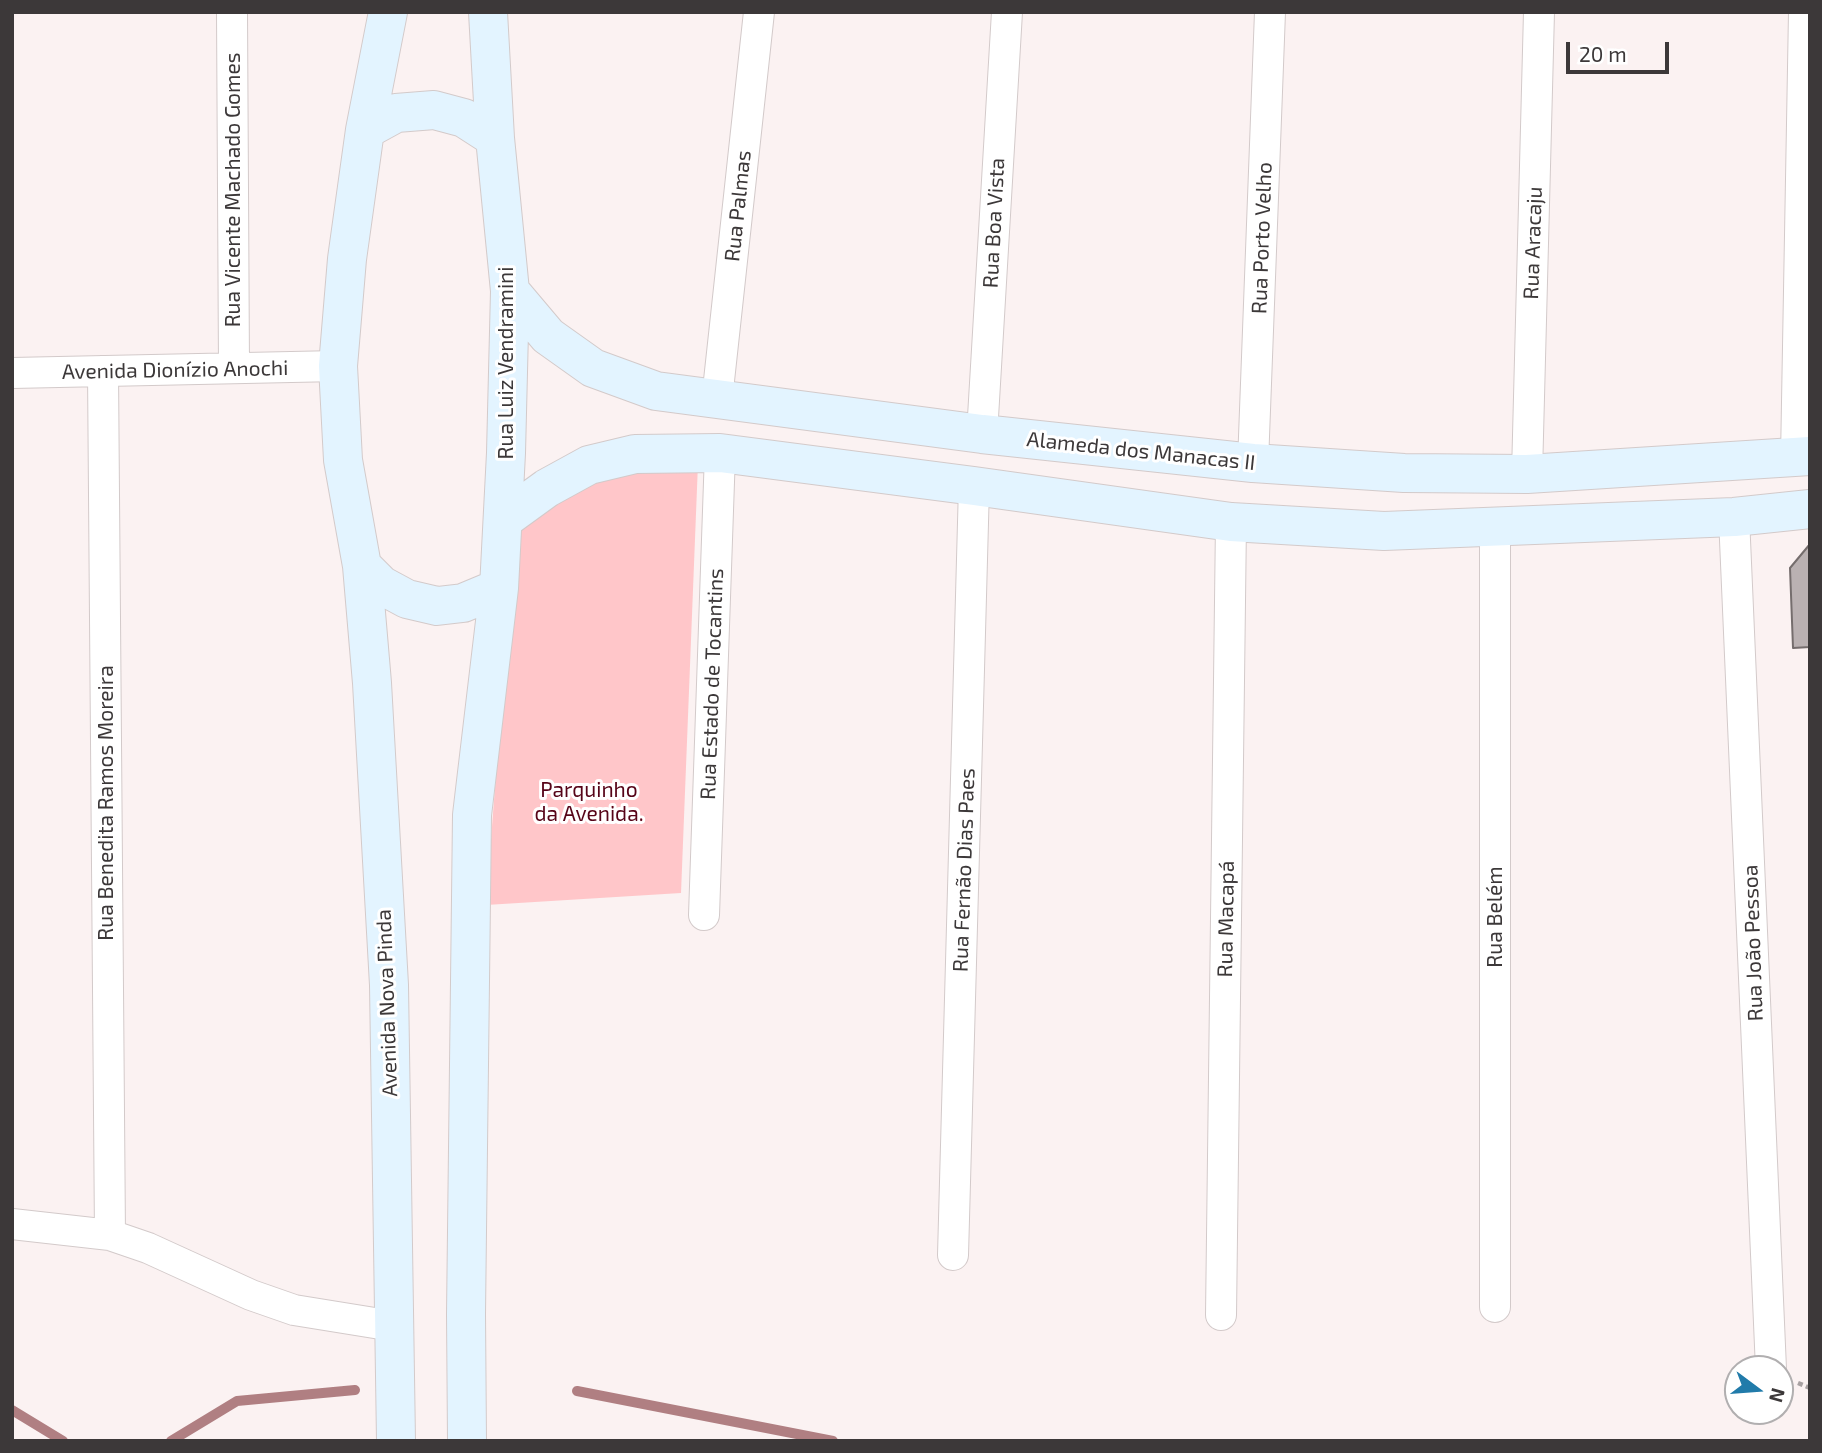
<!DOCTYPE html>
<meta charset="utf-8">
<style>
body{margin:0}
#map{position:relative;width:1822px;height:1453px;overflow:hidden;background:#fbf2f2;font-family:"Exo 2",sans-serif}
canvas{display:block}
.frame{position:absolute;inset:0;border:14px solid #3c3839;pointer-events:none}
.north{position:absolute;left:1724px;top:1355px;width:70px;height:70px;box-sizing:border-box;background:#fff;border:2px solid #b1afb0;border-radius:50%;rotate:106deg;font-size:19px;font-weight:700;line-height:28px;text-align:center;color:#3c3839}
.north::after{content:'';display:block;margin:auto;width:24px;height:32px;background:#217baa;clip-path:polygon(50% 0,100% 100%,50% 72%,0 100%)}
.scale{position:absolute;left:1566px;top:42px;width:103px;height:32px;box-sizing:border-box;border:4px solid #3c3839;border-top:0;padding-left:9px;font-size:21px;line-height:24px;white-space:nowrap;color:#3c3839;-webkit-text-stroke:5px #fff;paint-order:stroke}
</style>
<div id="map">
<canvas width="1822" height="1453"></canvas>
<div class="frame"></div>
<div class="north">N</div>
<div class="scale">20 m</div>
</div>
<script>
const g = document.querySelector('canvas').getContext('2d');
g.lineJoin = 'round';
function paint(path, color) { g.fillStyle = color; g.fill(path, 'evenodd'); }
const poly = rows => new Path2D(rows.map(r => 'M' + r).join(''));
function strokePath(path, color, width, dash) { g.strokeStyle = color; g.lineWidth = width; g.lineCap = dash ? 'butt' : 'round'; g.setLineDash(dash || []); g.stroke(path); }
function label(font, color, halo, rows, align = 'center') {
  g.font = font + ' "Exo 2",sans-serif'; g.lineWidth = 6; g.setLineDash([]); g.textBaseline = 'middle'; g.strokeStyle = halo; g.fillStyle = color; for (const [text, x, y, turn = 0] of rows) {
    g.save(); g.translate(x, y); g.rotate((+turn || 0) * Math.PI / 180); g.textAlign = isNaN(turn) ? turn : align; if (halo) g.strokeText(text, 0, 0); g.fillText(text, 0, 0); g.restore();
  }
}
const green = poly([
 [698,463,681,893,486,905,515,527,598,470]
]);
const stream = poly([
 [577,1391,833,1441],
 [12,1410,63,1441],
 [171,1441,237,1401,355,1390]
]);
const building = poly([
 [1810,544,1810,647,1793,648,1790,568,1810,544]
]);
const path = poly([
 [1798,1383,1810,1388]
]);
const street = poly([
 [232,12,234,368],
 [103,371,110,1235],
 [12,373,338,366],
 [717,399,759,12],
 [982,434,1007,12],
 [1796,458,1804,12],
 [1253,463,1270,12],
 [1527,474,1539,12],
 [1734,517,1771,1369],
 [704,915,720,453],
 [12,1224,110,1235,148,1248,251,1295,294,1310,393,1326],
 [953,1255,974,486],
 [1495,1307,1495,527],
 [1221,1315,1231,522]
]);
const secondary = poly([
 [388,12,365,130,347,259,338,366,343,460,362,566,372,683,389,985,396,1441],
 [365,130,396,113,434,110,464,118,495,138],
 [510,291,548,336,593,368,656,391,982,434,1253,463,1404,473,1527,474,1810,456],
 [503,520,547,488,589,465,635,454,720,453,974,486,1231,522,1384,531,1734,517,1810,509],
 [362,566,381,585,407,599,437,606,463,603,499,588],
 [467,1441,466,1314,472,815,499,588,506,453,510,291,495,138,488,12]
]);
const streetNames = [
 ["Rua Vicente Machado Gomes",233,190,-90],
 ["Rua Palmas",738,206,-84],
 ["Rua Boa Vista",994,223,-87],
 ["Rua Porto Velho",1262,238,-88],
 ["Rua Aracaju",1533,243,-88],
 ["Rua Luiz Vendramini",506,363,-90],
 ["Avenida Dionízio Anochi",175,370,-1],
 ["Alameda dos Manacas II",1141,451,6],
 ["Rua Estado de Tocantins",712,684,-88],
 ["Rua Benedita Ramos Moreira",106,803,-90],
 ["Rua Fernão Dias Paes",964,870,-88],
 ["Rua Belém",1495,917,-90],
 ["Rua Macapá",1226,919,-89],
 ["Rua João Pessoa",1753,943,-92],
 ["Avenida Nova Pinda",387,1003,-92]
];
const parkNames = [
 ["Parquinho",589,790],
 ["da Avenida.",589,814]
];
paint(green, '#ffc6c9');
strokePath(stream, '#b07f82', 10);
paint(building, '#bab1b2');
strokePath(building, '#756d6d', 2);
strokePath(street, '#d3caca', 32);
strokePath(secondary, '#d3caca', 40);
strokePath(path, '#a8a1a2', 4.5, [5, 3.5]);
strokePath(street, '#fff', 30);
strokePath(secondary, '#e3f4ff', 38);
label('21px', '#3c3839', '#fff', streetNames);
label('21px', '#560418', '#fff', parkNames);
</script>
